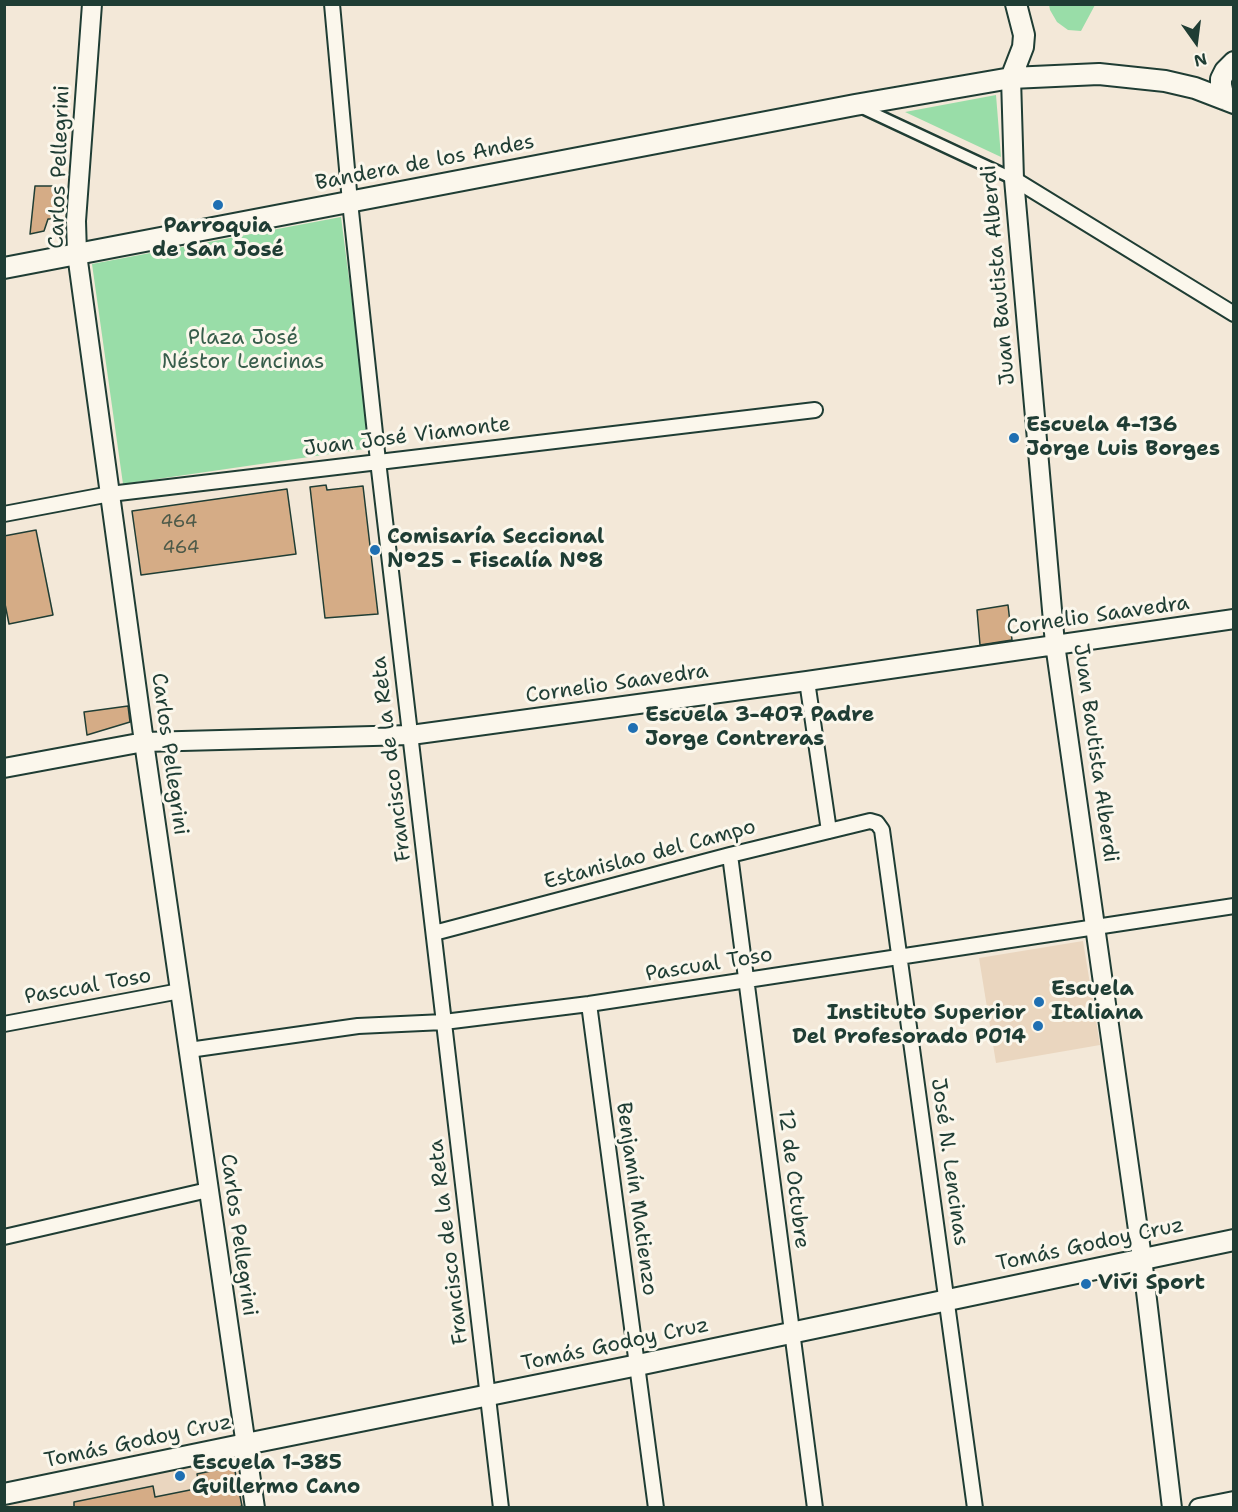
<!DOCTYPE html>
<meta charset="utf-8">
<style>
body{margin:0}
#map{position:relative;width:1238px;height:1512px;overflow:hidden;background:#f3e8d8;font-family:"Shantell Sans",sans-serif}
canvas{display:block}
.frame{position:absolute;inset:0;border:6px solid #1f3d34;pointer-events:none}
.north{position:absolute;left:1166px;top:12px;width:60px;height:60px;-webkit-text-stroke:4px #fbf7ec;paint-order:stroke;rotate:166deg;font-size:16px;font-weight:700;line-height:24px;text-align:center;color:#1f3d34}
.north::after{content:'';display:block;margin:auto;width:21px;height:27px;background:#1f3d34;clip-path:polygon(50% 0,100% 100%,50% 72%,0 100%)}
</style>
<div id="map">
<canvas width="1238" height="1512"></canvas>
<div class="frame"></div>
<div class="north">N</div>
</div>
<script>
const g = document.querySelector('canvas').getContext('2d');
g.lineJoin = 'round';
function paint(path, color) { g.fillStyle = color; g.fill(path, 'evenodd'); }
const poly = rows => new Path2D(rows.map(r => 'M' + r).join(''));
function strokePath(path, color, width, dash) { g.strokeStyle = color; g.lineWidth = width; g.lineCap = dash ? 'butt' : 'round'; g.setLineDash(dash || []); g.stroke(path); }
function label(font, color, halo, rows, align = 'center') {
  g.font = font + ' "Shantell Sans",sans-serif'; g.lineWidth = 6; g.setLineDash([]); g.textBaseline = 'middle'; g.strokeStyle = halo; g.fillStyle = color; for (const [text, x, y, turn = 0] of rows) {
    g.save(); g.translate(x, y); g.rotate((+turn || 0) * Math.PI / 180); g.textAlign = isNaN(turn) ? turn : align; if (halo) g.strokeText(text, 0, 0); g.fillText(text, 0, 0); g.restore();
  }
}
const built = poly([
 [1083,941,1100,1045,996,1063,979,958],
 [236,1451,244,1507,5,1508,4,1501]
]);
const green = poly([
 [1049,5,1049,4,1095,5,1081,31,1068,30,1057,22,1050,10],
 [996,95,1001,157,905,112],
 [341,217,371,448,123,484,92,264]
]);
const building = poly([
 [35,186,58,186,57,219,48,219,44,231,30,234,35,186],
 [326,485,327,490,363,486,378,614,325,618,310,487,326,485],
 [287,489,296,554,141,575,132,511,287,489],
 [36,530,53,615,9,624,4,599,4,536,36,530],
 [1008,605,1012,640,980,645,977,610,1008,605],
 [128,706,130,722,87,735,84,712,128,706],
 [234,1466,242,1506,236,1508,74,1508,74,1502,153,1486,155,1497,200,1488,197,1474,234,1466]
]);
const pedestrian = poly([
 [858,106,1014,179]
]);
const minor = poly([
 [332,4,350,202,378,461,501,1508],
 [1014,179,1234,314],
 [4,514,110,494,815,410],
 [807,681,829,831],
 [730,855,815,1508],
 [434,933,730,855,870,821,877,823,882,830,975,1508],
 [589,1004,656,1508],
 [4,1024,180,991],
 [189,1050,358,1026,444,1022,589,1004,1234,906],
 [4,1237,208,1190]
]);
const tertiary = poly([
 [92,4,76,221,77,254,144,742,255,1508],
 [1011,78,1014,179,1055,644,1142,1258,1172,1508],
 [4,768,144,742,411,735,807,681,1234,619],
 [1199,1508,1234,1501]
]);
const secondary = poly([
 [1011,78,1023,47,1024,35,1016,4],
 [1224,99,1221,85,1221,79,1225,71,1234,62],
 [4,268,855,105,1011,78,1099,74,1165,81,1195,88,1234,103],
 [4,1494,246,1444,638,1365,1234,1240]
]);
const markers = [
 [218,205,6,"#1f6fb2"],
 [1014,438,6,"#1f6fb2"],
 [375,550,6,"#1f6fb2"],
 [633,728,6,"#1f6fb2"],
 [1039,1002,6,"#1f6fb2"],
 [1038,1026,6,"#1f6fb2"],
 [1086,1284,6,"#1f6fb2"],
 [180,1476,6,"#1f6fb2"]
];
const numberNames = [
 ["464",179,522],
 ["464",181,548]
];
const streetNames = [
 ["Bandera de los Andes",425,163,-11],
 ["Carlos Pellegrini",60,167,-88],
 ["Juan Bautista Alberdi",999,275,-95],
 ["Juan José Viamonte",407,437,-7],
 ["Cornelio Saavedra",1098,616,-8],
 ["Cornelio Saavedra",617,684,-8],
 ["Juan Bautista Alberdi",1095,753,82],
 ["Carlos Pellegrini",169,754,82],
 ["Francisco de la Reta",392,759,-97],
 ["Estanislao del Campo",650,855,-15],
 ["Pascual Toso",709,965,-9],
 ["Pascual Toso",88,987,-10],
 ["José N. Lencinas",949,1162,82],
 ["12 de Octubre",793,1179,83],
 ["Benjamín Matienzo",636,1199,82],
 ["Carlos Pellegrini",238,1235,82],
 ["Francisco de la Reta",449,1242,-97],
 ["Tomás Godoy Cruz",1090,1245,-12],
 ["Tomás Godoy Cruz",615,1345,-12],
 ["Tomás Godoy Cruz",138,1442,-12]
];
const poiNames = [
 ["Parroquia",218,227,"center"],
 ["de San José",218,251,"center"],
 ["Escuela 4-136",1026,426],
 ["Jorge Luis Borges",1026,450],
 ["Comisaría Seccional",387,538],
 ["N°25 - Fiscalía N°8",387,562],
 ["Escuela 3-407 Padre",645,716],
 ["Jorge Contreras",645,740],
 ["Escuela",1051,990],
 ["Italiana",1051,1014],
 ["Instituto Superior",1026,1014,"right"],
 ["Del Profesorado P014",1026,1038,"right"],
 ["Vivi Sport",1098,1284],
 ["Escuela 1-385",192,1464],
 ["Guillermo Cano",192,1488]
];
const parkNames = [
 ["Plaza José",243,339],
 ["Néstor Lencinas",243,363]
];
paint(built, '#ead6bf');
paint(green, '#99dda8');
paint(building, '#d5ac86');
strokePath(building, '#1f3d34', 1.5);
strokePath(pedestrian, '#1f3d34', 15);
strokePath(minor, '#1f3d34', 18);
strokePath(tertiary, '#1f3d34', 22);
strokePath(secondary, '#1f3d34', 24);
strokePath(pedestrian, '#fbf7ec', 10);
strokePath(minor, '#fbf7ec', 14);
strokePath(tertiary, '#fbf7ec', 18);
strokePath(secondary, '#fbf7ec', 20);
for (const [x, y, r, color] of markers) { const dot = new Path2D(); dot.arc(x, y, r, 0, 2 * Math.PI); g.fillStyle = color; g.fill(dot); strokePath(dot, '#fbf7ec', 2); }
label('18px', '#4c5948', null, numberNames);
label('21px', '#1f3d34', '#fbf7ec', streetNames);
label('bold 21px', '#1f3d34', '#fbf7ec', poiNames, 'left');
label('21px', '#375d4b', '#fbf7ec', parkNames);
</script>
